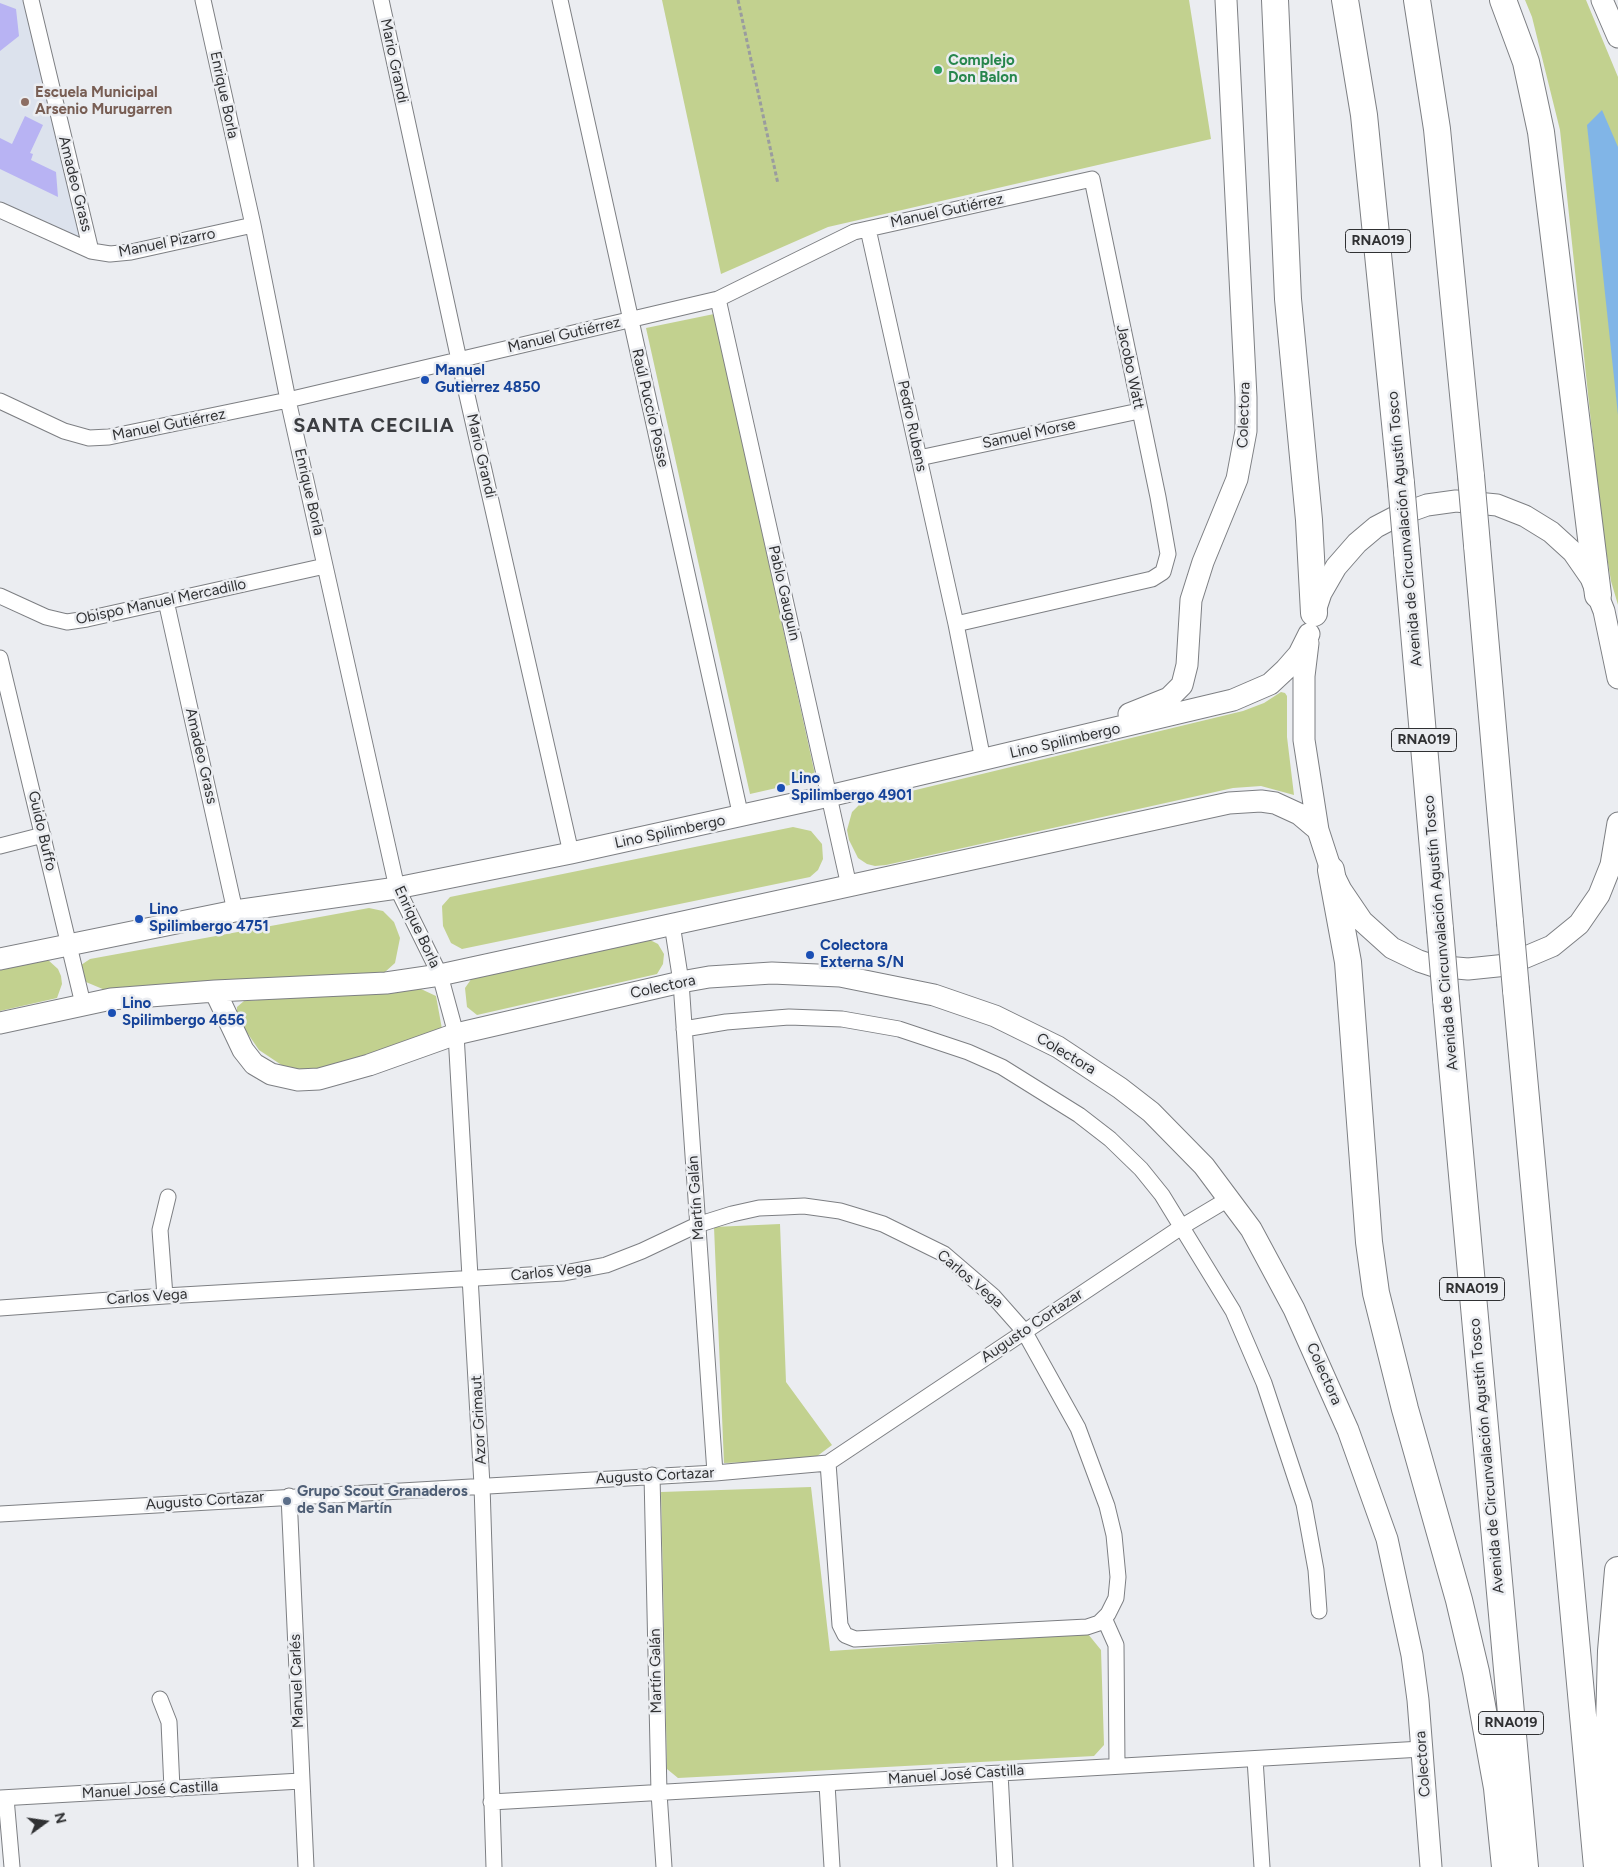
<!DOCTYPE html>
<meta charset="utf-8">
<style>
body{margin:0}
#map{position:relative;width:1618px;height:1867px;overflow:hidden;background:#ebedf1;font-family:Figtree,sans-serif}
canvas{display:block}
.north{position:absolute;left:20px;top:1797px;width:50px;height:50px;-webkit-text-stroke:4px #ebedf1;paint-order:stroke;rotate:76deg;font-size:14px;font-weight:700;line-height:20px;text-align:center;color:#303133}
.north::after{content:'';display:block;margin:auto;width:18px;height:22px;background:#303133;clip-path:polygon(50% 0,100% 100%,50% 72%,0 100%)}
</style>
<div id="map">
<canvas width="1618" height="1867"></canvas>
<div class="north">N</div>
</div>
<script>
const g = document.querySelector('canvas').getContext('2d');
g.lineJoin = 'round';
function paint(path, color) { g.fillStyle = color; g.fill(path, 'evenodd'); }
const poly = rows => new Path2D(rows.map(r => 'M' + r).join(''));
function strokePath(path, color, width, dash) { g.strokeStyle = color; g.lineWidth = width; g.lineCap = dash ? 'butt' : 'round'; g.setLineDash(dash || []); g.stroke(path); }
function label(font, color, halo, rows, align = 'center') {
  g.font = font + ' Figtree,sans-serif'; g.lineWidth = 5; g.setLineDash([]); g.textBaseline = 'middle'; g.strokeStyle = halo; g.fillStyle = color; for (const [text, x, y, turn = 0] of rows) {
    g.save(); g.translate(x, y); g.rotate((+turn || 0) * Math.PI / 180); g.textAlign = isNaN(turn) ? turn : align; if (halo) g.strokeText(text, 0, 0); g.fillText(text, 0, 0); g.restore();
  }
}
const built = poly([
 [0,0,24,0,84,242,0,203]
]);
const green = poly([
 [662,0,1189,0,1211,139,828,227,721,274],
 [1525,0,1586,0,1618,77,1618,605,1611,581,1602,526,1560,130,1532,17],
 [714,314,816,779,750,794,646,328],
 [1281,692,1285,693,1287,696,1287,737,1294,795,1261,786,1233,788,886,865,875,866,867,864,858,858,849,840,847,830,852,812,859,805,870,801,1243,711,1264,703],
 [793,827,811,831,822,844,823,859,818,870,810,877,462,949,451,943,443,926,442,906,450,897],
 [369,908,383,911,394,922,400,938,395,963,385,972,370,976,105,990,86,982,81,965,90,959],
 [650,940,658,944,664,954,663,964,657,974,477,1015,467,1007,465,988,472,978],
 [47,959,58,969,61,976,62,984,57,998,0,1011,0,970],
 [421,989,436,996,442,1029,412,1043,317,1070,286,1068,259,1050,237,1018,237,1007,244,1001],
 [780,1224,786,1382,832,1445,812,1460,724,1463,714,1227],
 [811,1487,830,1651,1088,1634,1101,1650,1104,1745,1094,1756,678,1778,667,1769,661,1492]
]);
const water = poly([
 [1602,110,1618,147,1618,415,1587,125]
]);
const building = poly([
 [0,3,16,9,19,36,0,51],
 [25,116,43,125,30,153,33,154,31,160,56,172,58,197,0,169,0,138,12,144]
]);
const path = poly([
 [738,0,778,184]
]);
const street = poly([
 [31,0,91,251],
 [203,0,253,225,288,400,397,888,440,975,456,1034,482,1485,494,1867],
 [381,0,459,360,571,853],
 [560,0,741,817],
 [0,210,91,251,110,254,131,252,253,225],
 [868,229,956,624,983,760],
 [718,299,849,886],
 [0,401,64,431,89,438,109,437,288,400,718,299,854,232,1092,179,1158,497,1168,554,1163,572,1152,579,956,624],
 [919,458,1139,411],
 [0,596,46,617,67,622,87,619,325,566],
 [166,601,235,911],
 [0,658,83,1004],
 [0,846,43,835],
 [672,924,681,982,715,1473],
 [684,1029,726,1022,789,1017,842,1019,899,1029,968,1052,1002,1067,1079,1115,1110,1139,1141,1169,1162,1195,1233,1311,1264,1383,1304,1504,1316,1570,1319,1611],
 [165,1296,160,1230,168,1197],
 [0,1308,165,1296,564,1273,606,1265,642,1251,697,1225,732,1214,759,1208,784,1207,804,1206,840,1211,883,1224,944,1254,993,1296,1024,1331,1078,1428,1107,1506,1114,1535,1118,1577,1116,1598,1108,1614,1099,1623,1087,1627,855,1639,845,1635,840,1625,828,1463],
 [652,1475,659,1793,664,1867],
 [289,1496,306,1867],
 [0,1514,715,1473,828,1463,1183,1226,1230,1198],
 [1104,1618,1116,1645,1117,1765],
 [160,1699,169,1722,172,1789],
 [1255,1759,1262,1867],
 [1000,1773,1005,1867],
 [827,1784,832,1867],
 [0,1798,301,1781],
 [6,1798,12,1867],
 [491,1802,1422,1749]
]);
const secondary = poly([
 [1602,0,1618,37],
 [1315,611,1321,593,1336,567,1357,543,1376,527,1399,515,1427,505,1456,501,1497,505,1525,516,1551,532,1573,552,1591,578,1604,611,1618,678],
 [1308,643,1304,676,1304,740,1318,830,1331,870,1341,890,1362,921,1392,948,1419,961,1434,966,1468,969,1507,965,1552,946,1579,924,1599,895,1611,865,1618,823],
 [1129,714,1169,698,1182,685,1187,665,1191,600,1203,562,1237,479,1246,431,1246,397,1226,0],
 [0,959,235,911,397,888,571,853,829,796,1233,700,1270,684,1285,670,1299,654,1309,634],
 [215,991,243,1050,254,1064,271,1074,298,1080,319,1079,369,1065,456,1034,681,982,709,977,772,973,840,976,934,995,995,1016,1058,1047,1120,1088,1151,1112,1204,1166,1251,1229,1294,1309,1348,1430,1387,1539,1412,1655,1418,1700,1431,1867],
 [0,1023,111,999,215,991,386,983,440,975,1229,803,1261,801,1275,803,1299,814,1318,830]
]);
const highway = poly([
 [1275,0,1288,299,1309,520,1314,613],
 [1345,0,1364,115,1401,483],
 [1417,0,1437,129,1471,476],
 [1503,0,1526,62,1541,132,1598,595],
 [1477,545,1510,922],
 [1407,552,1440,929],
 [1331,870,1348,962,1369,1242,1376,1293,1405,1409,1459,1600,1476,1672,1497,1788,1505,1867],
 [1516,990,1597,1867],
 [1446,999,1525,1867],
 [1617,1867,1612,1806,1609,1726,1611,1651,1618,1570]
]);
const highwayBridge = poly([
 [1471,476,1477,545],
 [1401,483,1407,552],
 [1510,922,1516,990],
 [1440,929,1446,999]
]);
const markers = [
 [938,70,5,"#2e9e5b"],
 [25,102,5,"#8d6e63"],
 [425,380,5,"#1a4fb4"],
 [781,788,5,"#1a4fb4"],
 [139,919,5,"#1a4fb4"],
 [810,955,5,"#1a4fb4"],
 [112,1013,5,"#1a4fb4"],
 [287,1501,5,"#5c6f8a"]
];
const shields = [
 [1378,241,65],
 [1424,740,65],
 [1472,1289,65],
 [1511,1723,65]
];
const shieldNames = [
 ["RNA019",1378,241],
 ["RNA019",1424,740],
 ["RNA019",1472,1289],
 ["RNA019",1511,1723]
];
const streetNames = [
 ["Mario Grandi",394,61,78],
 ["Enrique Borla",224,95,78],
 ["Amadeo Grass",75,184,76],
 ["Manuel Gutiérrez",947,211,-12],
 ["Manuel Pizarro",167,243,-11],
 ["Manuel Gutiérrez",564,335,-13],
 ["Jacobo Watt",1130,367,78],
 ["Raúl Puccio Posse",650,408,77],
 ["Colectora",1244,415,-88],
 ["Manuel Gutiérrez",169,425,-11],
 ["Pedro Rubens",912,426,78],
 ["Samuel Morse",1029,434,-12],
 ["Mario Grandi",481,456,77],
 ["Enrique Borla",309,492,77],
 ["Avenida de Circunvalación Agustín Tosco",1405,529,-95],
 ["Pablo Gauguin",784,593,77],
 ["Obispo Manuel Mercadillo",161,602,-12],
 ["Lino Spilimbergo",1065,741,-13],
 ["Amadeo Grass",201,756,77],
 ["Guido Buffo",42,831,77],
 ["Lino Spilimbergo",670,832,-12],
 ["Enrique Borla",417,927,65],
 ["Avenida de Circunvalación Agustín Tosco",1441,933,-95],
 ["Colectora",663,987,-12],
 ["Colectora",1066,1054,31],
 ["Martín Galán",696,1198,-94],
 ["Carlos Vega",551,1272,-6],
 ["Carlos Vega",970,1279,40],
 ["Carlos Vega",147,1297,-4],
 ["Augusto Cortazar",1032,1326,-34],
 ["Colectora",1324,1374,66],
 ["Azor Grimaut",479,1420,-93],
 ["Avenida de Circunvalación Agustín Tosco",1487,1456,-95],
 ["Augusto Cortazar",655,1476,-3],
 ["Augusto Cortazar",205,1501,-4],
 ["Martín Galán",656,1671,-91],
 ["Manuel Carlés",297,1681,-92],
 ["Colectora",1423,1764,-94],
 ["Manuel José Castilla",956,1775,-4],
 ["Manuel José Castilla",150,1790,-3]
];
const leisureNames = [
 ["Complejo",948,61],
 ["Don Balon",948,78]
];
const educationNames = [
 ["Escuela Municipal",35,93],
 ["Arsenio Murugarren",35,110]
];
const transitNames = [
 ["Manuel",435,371],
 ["Gutierrez 4850",435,388],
 ["Lino",791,779],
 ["Spilimbergo 4901",791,796],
 ["Lino",149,910],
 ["Spilimbergo 4751",149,927],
 ["Colectora",820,946],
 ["Externa S/N",820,963],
 ["Lino",122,1004],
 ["Spilimbergo 4656",122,1021]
];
const serviceNames = [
 ["Grupo Scout Granaderos",297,1492],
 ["de San Martín",297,1509]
];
const districtNames = [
 ["SANTA CECILIA",374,426]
];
paint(built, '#dce2ed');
paint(green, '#c2d18f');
paint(water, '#81b5e7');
paint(building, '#b8b3f3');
strokePath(street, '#7d7f83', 17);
strokePath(secondary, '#7d7f83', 23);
strokePath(highway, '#7d7f83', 28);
strokePath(path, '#9a9c9f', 3, [4, 2.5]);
strokePath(street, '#fff', 15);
strokePath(secondary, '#fff', 21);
strokePath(highway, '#fff', 26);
strokePath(highwayBridge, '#7d7f83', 28, []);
strokePath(highwayBridge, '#fff', 26);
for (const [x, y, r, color] of markers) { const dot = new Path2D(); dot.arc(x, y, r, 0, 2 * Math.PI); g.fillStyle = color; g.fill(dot); strokePath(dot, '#ebedf1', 2); }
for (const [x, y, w] of shields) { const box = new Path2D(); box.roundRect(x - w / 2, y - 11.5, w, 23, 4); g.fillStyle = '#ebedf1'; g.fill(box); strokePath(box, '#303133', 1); }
label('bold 14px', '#303133', null, shieldNames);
label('15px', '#303133', '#ebedf1', streetNames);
label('bold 15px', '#27864d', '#ebedf1', leisureNames, 'left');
label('bold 15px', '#785e54', '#ebedf1', educationNames, 'left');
label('bold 15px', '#164399', '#ebedf1', transitNames, 'left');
label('bold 15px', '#4e5e75', '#ebedf1', serviceNames, 'left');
g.letterSpacing = '1px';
label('bold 20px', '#3b3d41', '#ebedf1', districtNames);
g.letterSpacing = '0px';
</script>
